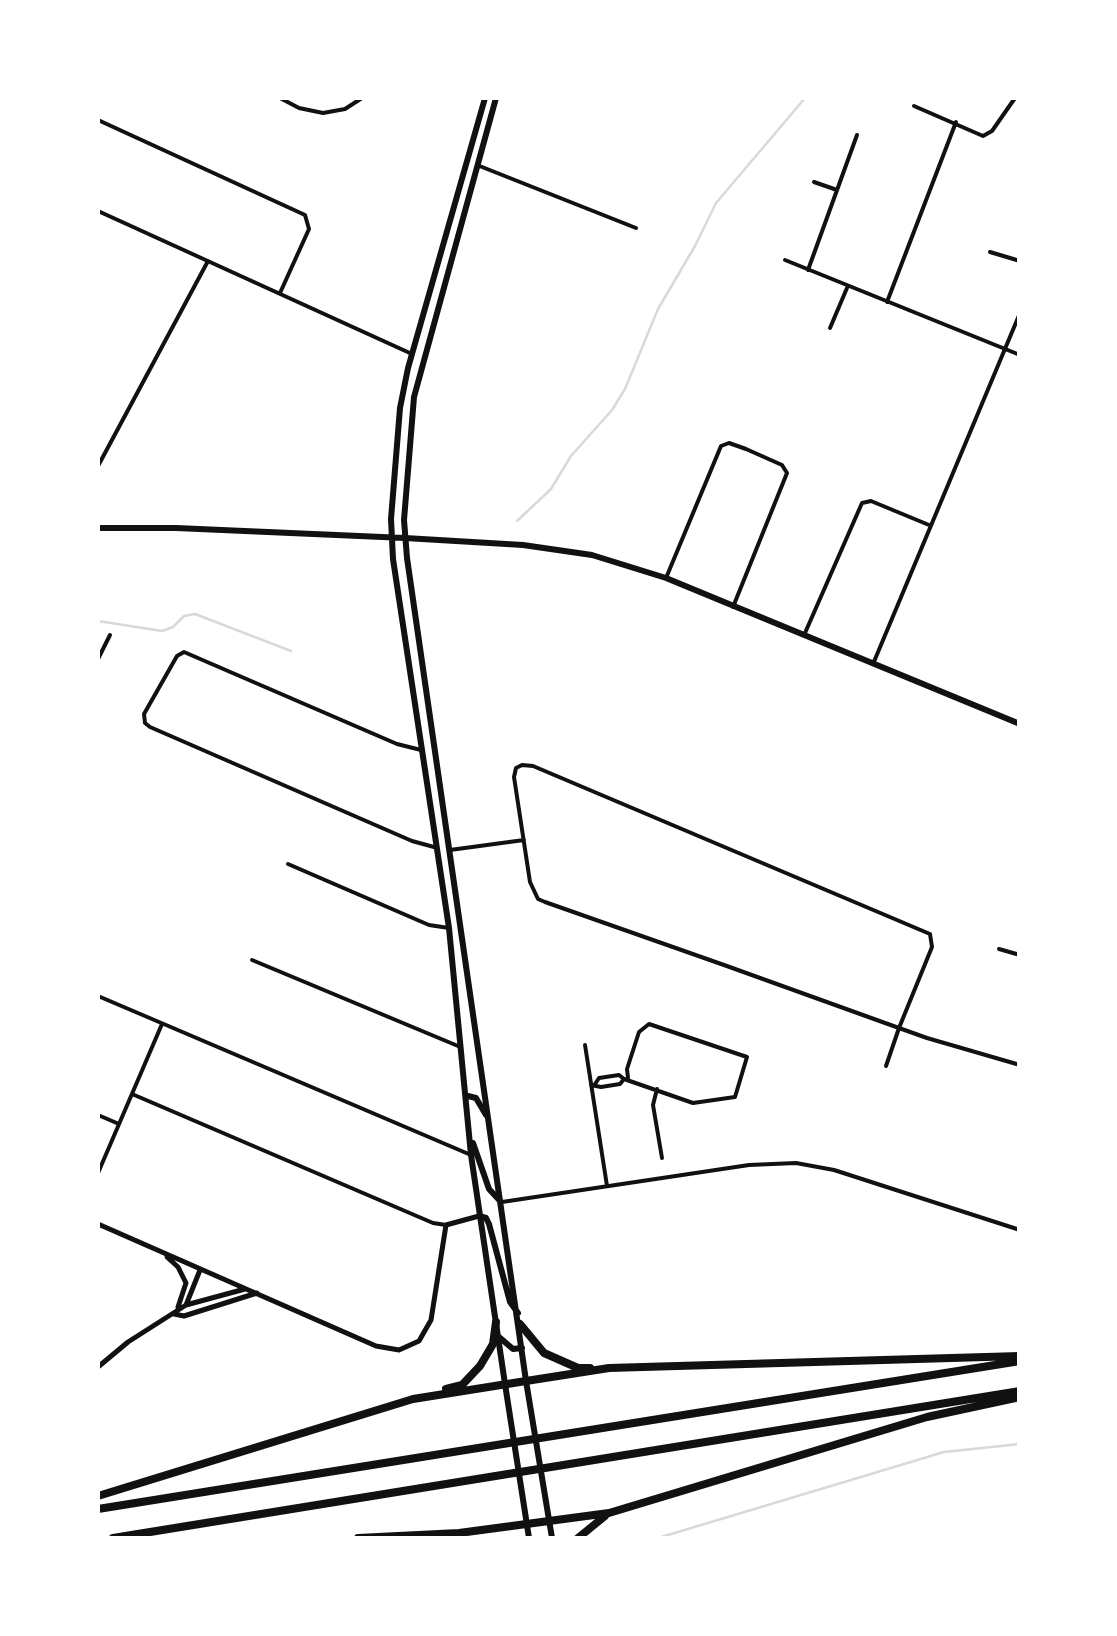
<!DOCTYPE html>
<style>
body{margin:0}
#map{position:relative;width:1117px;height:1636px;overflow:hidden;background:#fff;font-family:Lato,sans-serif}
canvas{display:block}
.frame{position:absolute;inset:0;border:100px solid #fff;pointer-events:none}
</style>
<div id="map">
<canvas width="1117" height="1636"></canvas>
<div class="frame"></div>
</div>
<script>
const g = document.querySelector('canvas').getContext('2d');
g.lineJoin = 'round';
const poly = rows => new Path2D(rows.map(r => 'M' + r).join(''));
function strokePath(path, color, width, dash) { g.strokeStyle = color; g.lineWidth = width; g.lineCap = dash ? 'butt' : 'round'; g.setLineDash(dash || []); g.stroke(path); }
const stream = poly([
 [517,521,551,489,571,456,612,410,625,389,658,309,695,246,716,203,805,98],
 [98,621,162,631,173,627,184,616,195,614,291,651],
 [658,1538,944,1452,1020,1444]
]);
const minor = poly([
 [280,98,299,108,323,113,345,109,362,98],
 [914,106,983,136,992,131,1015,98],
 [98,120,305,215,309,229,280,293],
 [477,165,636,228],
 [814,182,837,190],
 [98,211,412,354],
 [990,252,1020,261],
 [785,260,1020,355],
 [808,270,857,135],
 [887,302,956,122],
 [830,328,847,288],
 [98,466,208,261],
 [666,578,721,446,729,443,746,449,782,465,787,473,733,607],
 [805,633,862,503,871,501,929,525],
 [98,659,110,635],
 [873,664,1020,313],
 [421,750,397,744,184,652,177,656,144,714,145,723,150,727,412,841,434,847],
 [450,850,524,840],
 [288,864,429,925,449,928],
 [999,949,1020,955],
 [252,960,458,1046],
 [98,996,471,1155],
 [585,1045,607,1186],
 [886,1066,899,1028,932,947,930,934,533,766,522,765,516,768,514,777,530,882,538,899,545,902,724,965,899,1028,927,1038,1020,1065],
 [624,1079,693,1103,735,1097,747,1057,649,1024,639,1032,627,1069,628,1078],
 [591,1085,601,1087,620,1084,624,1079,619,1075,599,1078,595,1084],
 [657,1089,653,1105,662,1158],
 [132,1094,433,1223,446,1225],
 [98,1115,119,1124],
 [98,1173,162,1024],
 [502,1202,749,1165,796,1163,834,1170,1020,1230]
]);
const tertiary = poly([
 [98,1224,376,1346,399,1350,419,1341,431,1320,446,1225,479,1216],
 [167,1257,178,1267,186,1283,178,1307],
 [186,1305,245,1289],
 [174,1314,184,1316,257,1293],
 [98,1367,128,1342,186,1305,200,1270]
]);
const secondary = poly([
 [485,98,408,368,400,408,391,519,393,559,449,928,471,1155,505,1384],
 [496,98,414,397,404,520,407,558,526,1381],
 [98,528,176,528,405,538,523,545,592,555,666,578,1020,724],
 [468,1096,476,1098,486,1115],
 [473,1143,489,1189,501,1202],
 [479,1216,486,1218,489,1224,510,1302,518,1313],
 [499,1337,513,1349,522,1348]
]);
const primary = poly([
 [526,1381,552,1538],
 [505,1384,529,1538]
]);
const motorway = poly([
 [520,1324,544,1353,578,1368,590,1368],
 [446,1389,462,1385,480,1366,493,1344,496,1322],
 [98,1496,413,1399,526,1381,609,1368,1020,1356],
 [98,1509,1020,1361],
 [113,1538,1020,1391],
 [358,1538,459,1533,609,1513,927,1417,1020,1397],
 [578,1538,605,1516]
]);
strokePath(stream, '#d9d9d9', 2.5);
strokePath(minor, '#111', 4);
strokePath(tertiary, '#111', 5);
strokePath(secondary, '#111', 6);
strokePath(primary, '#111', 6);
strokePath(motorway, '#111', 8);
</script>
